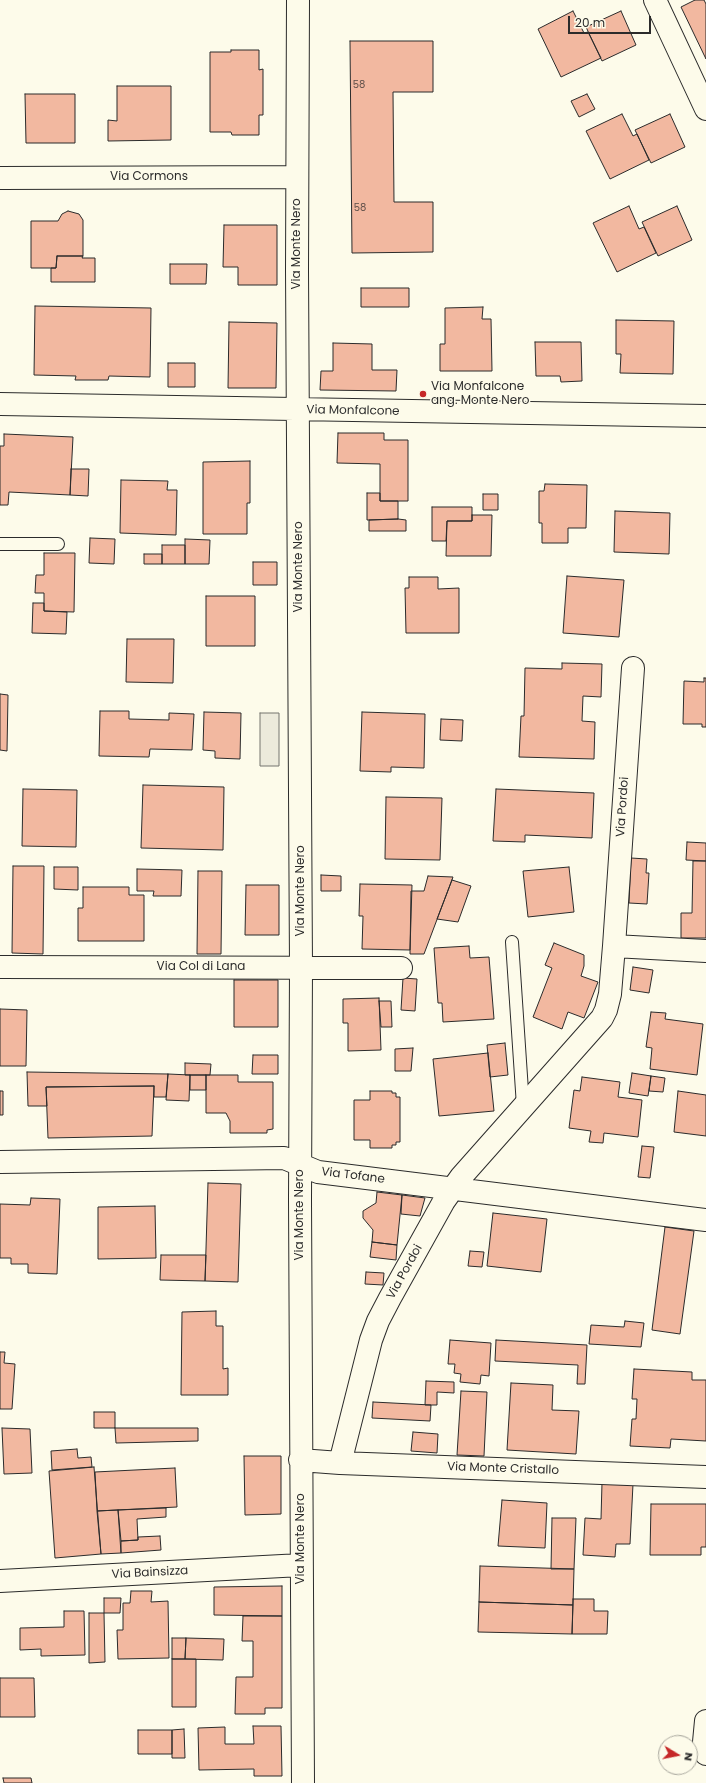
<!DOCTYPE html>
<style>
body{margin:0}
#map{position:relative;width:706px;height:1783px;overflow:hidden;background:#fdfbea;font-family:Poppins,sans-serif}
canvas{display:block}
.north{position:absolute;left:658px;top:1735px;width:40px;height:40px;box-sizing:border-box;background:#fdfbea;border:1px solid #a9a89e;border-radius:50%;rotate:100deg;font-size:11px;font-weight:700;line-height:16px;text-align:center;color:#2b2b2b}
.north::after{content:'';display:block;margin:auto;width:14px;height:18px;background:#c62828;clip-path:polygon(50% 0,100% 100%,50% 72%,0 100%)}
.scale{position:absolute;left:568px;top:16px;width:83px;height:18px;box-sizing:border-box;border:2px solid #2b2b2b;border-top:0;padding-left:5px;font-size:12px;line-height:14px;white-space:nowrap;color:#2b2b2b;-webkit-text-stroke:3px #fdfbea;paint-order:stroke}
</style>
<div id="map">
<canvas width="706" height="1783"></canvas>
<div class="north">N</div>
<div class="scale">20 m</div>
</div>
<script>
const g = document.querySelector('canvas').getContext('2d');
g.lineJoin = 'round';
function paint(path, color) { g.fillStyle = color; g.fill(path, 'evenodd'); }
const poly = rows => new Path2D(rows.map(r => 'M' + r).join(''));
function strokePath(path, color, width, dash) { g.strokeStyle = color; g.lineWidth = width; g.lineCap = dash ? 'butt' : 'round'; g.setLineDash(dash || []); g.stroke(path); }
function label(font, color, halo, rows, align = 'center') {
  g.font = font + ' Poppins,sans-serif'; g.lineWidth = 3; g.setLineDash([]); g.textBaseline = 'middle'; g.strokeStyle = halo; g.fillStyle = color; for (const [text, x, y, turn = 0] of rows) {
    g.save(); g.translate(x, y); g.rotate((+turn || 0) * Math.PI / 180); g.textAlign = isNaN(turn) ? turn : align; if (halo) g.strokeText(text, 0, 0); g.fillText(text, 0, 0); g.restore();
  }
}
const parking = poly([
 [260,713,279,713,279,766,260,766,260,713]
]);
const building = poly([
 [695,0,704,0,706,4,706,59,681,7,695,0],
 [573,11,584,33,588,32,601,58,561,77,538,29,573,11],
 [621,11,636,45,602,61,586,27,621,11],
 [350,41,433,41,433,92,393,92,394,202,433,202,433,252,352,253,350,41],
 [231,50,259,50,259,70,263,69,263,115,259,115,259,135,232,135,231,132,210,132,210,52,231,52,231,50],
 [117,86,171,86,171,140,108,141,108,120,117,121,117,86],
 [25,94,75,94,75,143,26,143,25,94],
 [587,94,595,109,579,117,571,101,587,94],
 [622,114,633,136,637,134,649,160,610,179,586,131,622,114],
 [670,114,685,147,651,163,635,130,670,114],
 [629,206,639,229,644,227,656,253,617,272,593,223,629,206],
 [677,206,692,240,658,256,642,222,677,206],
 [68,211,79,214,83,220,83,256,57,256,56,268,31,268,31,221,58,221,62,214,68,211],
 [224,225,277,225,277,285,238,285,238,267,223,267,224,225],
 [57,256,83,256,82,258,95,258,95,282,51,282,51,268,56,268,57,256],
 [170,264,207,264,206,284,170,284,170,264],
 [361,288,409,288,409,307,361,307,361,288],
 [35,306,151,308,150,377,109,376,108,380,75,380,76,376,34,375,35,306],
 [483,307,482,319,491,319,492,371,440,371,440,344,445,344,445,308,483,307],
 [616,320,674,321,673,374,620,373,621,354,616,354,616,320],
 [229,322,277,323,276,388,228,388,229,322],
 [535,342,581,342,582,381,561,382,560,376,536,376,535,342],
 [333,343,372,344,372,370,397,370,396,391,320,390,321,371,333,371,333,343],
 [168,363,195,363,195,387,168,387,168,363],
 [338,433,384,433,384,440,408,440,408,501,380,501,380,464,337,463,338,433],
 [4,434,73,437,70,495,9,492,8,505,0,505,0,446,4,446,4,434],
 [250,461,250,503,247,503,247,534,203,534,203,462,250,461],
 [71,469,89,469,88,496,70,495,71,469],
 [121,480,168,481,167,490,177,490,176,535,120,533,121,480],
 [545,484,587,485,586,528,568,528,568,543,542,543,542,523,539,523,539,491,544,491,545,484],
 [367,493,380,493,380,501,398,501,398,519,367,520,367,493],
 [483,494,498,494,498,510,483,510,483,494],
 [432,507,472,507,472,521,447,521,446,541,432,541,432,507],
 [615,511,670,513,669,554,614,552,615,511],
 [472,515,492,515,491,556,446,556,447,521,472,521,472,515],
 [398,519,406,520,406,531,369,531,369,520,398,519],
 [90,538,115,539,114,564,89,563,90,538],
 [185,539,210,540,209,564,185,564,185,539],
 [162,545,185,545,185,564,162,564,162,545],
 [44,553,75,553,74,612,44,611,44,593,35,593,36,575,44,575,44,553],
 [144,554,162,554,162,564,144,564,144,554],
 [253,562,277,562,277,585,253,585,253,562],
 [567,576,624,580,619,637,563,633,567,576],
 [409,577,438,577,438,589,459,588,459,633,406,633,405,588,409,588,409,577],
 [206,596,255,596,255,646,206,646,206,596],
 [33,603,44,603,44,611,67,612,66,634,32,633,33,603],
 [127,639,174,639,173,683,126,682,127,639],
 [562,663,602,664,601,697,583,696,582,721,595,722,594,759,519,757,521,716,524,716,525,668,562,669,562,663],
 [704,678,706,678,706,727,702,727,702,724,683,724,684,681,704,682,704,678],
 [0,694,8,695,7,751,0,750,0,694],
 [100,711,129,711,129,719,169,720,169,713,194,714,192,750,150,749,149,757,99,756,100,711],
 [204,712,241,713,240,759,215,758,215,751,203,750,204,712],
 [362,712,425,714,424,768,391,767,391,772,360,771,362,712],
 [441,719,463,720,462,741,440,740,441,719],
 [143,785,224,787,223,850,141,848,143,785],
 [23,789,77,790,76,847,22,846,23,789],
 [496,789,594,793,592,838,525,835,525,842,493,841,496,789],
 [386,797,442,798,440,860,385,859,386,797],
 [687,842,706,843,706,861,686,860,687,842],
 [631,858,647,859,646,873,649,873,647,904,629,903,631,858],
 [693,861,706,861,706,938,681,938,681,913,692,913,693,861],
 [13,866,44,866,43,954,12,953,13,866],
 [54,867,78,867,78,890,54,889,54,867],
 [569,867,574,912,528,917,523,871,569,867],
 [137,869,182,870,181,896,153,896,154,891,137,891,137,869],
 [198,871,222,871,221,954,197,954,198,871],
 [321,875,341,876,341,891,321,891,321,875],
 [428,876,453,877,424,954,410,954,411,891,424,891,428,876],
 [452,880,471,886,458,922,437,919,452,880],
 [360,884,412,885,410,950,362,949,363,916,359,916,360,884],
 [246,885,279,885,279,935,245,935,246,885],
 [83,887,129,887,129,895,144,895,144,941,78,941,78,908,83,908,83,887],
 [554,943,584,955,584,966,581,976,598,982,584,1018,568,1012,562,1029,533,1017,552,968,545,965,554,943],
 [469,946,470,958,489,957,494,1019,443,1022,442,1003,438,1003,434,948,469,946],
 [633,967,653,970,649,993,630,990,633,967],
 [403,978,417,979,415,1011,401,1010,403,978],
 [234,980,278,980,278,1027,234,1027,234,980],
 [379,998,381,1050,348,1051,348,1023,343,1023,343,999,379,998],
 [379,1001,391,1001,392,1027,381,1027,379,1001],
 [0,1009,27,1010,26,1066,0,1066,0,1009],
 [651,1012,666,1013,665,1019,703,1024,697,1075,650,1069,652,1048,646,1047,651,1012],
 [505,1043,508,1075,490,1077,487,1045,505,1043],
 [413,1048,411,1071,395,1071,395,1049,413,1048],
 [488,1053,494,1111,439,1116,433,1059,488,1053],
 [253,1055,278,1055,278,1074,252,1074,253,1055],
 [185,1063,211,1064,210,1075,185,1075,185,1063],
 [27,1072,168,1074,166,1097,154,1097,154,1086,46,1087,47,1106,28,1106,27,1072],
 [632,1073,651,1076,648,1096,629,1093,632,1073],
 [168,1074,190,1075,189,1101,166,1100,168,1074],
 [190,1075,206,1075,206,1090,190,1090,190,1075],
 [206,1075,238,1075,238,1082,273,1082,273,1129,267,1130,267,1133,230,1133,230,1121,226,1113,206,1113,206,1075],
 [651,1076,665,1078,663,1092,649,1091,651,1076],
 [582,1077,620,1082,618,1097,642,1100,638,1137,604,1133,603,1143,589,1142,591,1131,569,1128,574,1090,580,1091,582,1077],
 [154,1086,152,1136,48,1138,46,1087,154,1086],
 [0,1091,3,1091,3,1115,0,1115,0,1091],
 [370,1091,392,1091,392,1093,396,1093,396,1097,400,1097,400,1142,396,1142,396,1145,392,1145,392,1148,370,1148,370,1140,354,1140,354,1100,370,1100,370,1091],
 [678,1091,706,1095,706,1136,674,1132,678,1091],
 [642,1146,654,1147,650,1178,638,1177,642,1146],
 [208,1183,241,1184,238,1282,205,1281,208,1183],
 [377,1192,402,1195,397,1245,372,1242,373,1230,363,1218,363,1211,376,1203,377,1192],
 [402,1195,425,1198,420,1216,401,1214,402,1195],
 [31,1198,60,1199,57,1274,28,1273,28,1264,11,1264,11,1258,0,1258,0,1204,30,1205,31,1198],
 [155,1206,156,1258,98,1259,98,1207,155,1206],
 [493,1213,547,1219,541,1272,487,1266,493,1213],
 [665,1227,694,1231,680,1334,652,1330,665,1227],
 [372,1242,397,1245,396,1260,370,1257,372,1242],
 [470,1251,484,1252,482,1267,468,1266,470,1251],
 [161,1255,206,1255,205,1281,160,1280,161,1255],
 [366,1272,384,1273,383,1285,365,1284,366,1272],
 [216,1311,216,1326,223,1326,223,1369,228,1368,228,1395,181,1395,182,1312,216,1311],
 [625,1321,644,1323,641,1347,589,1344,591,1325,624,1327,625,1321],
 [450,1340,491,1343,489,1376,481,1375,480,1384,460,1382,461,1374,454,1373,455,1364,448,1364,450,1340],
 [496,1340,587,1345,585,1384,577,1384,578,1365,495,1361,496,1340],
 [0,1352,5,1352,4,1363,15,1364,12,1409,0,1409,0,1352],
 [634,1369,692,1372,692,1380,706,1380,706,1441,671,1439,670,1448,630,1446,632,1419,636,1419,637,1399,632,1399,634,1369],
 [426,1381,454,1382,454,1393,437,1392,437,1405,425,1405,426,1381],
 [511,1383,553,1385,552,1410,579,1411,576,1454,507,1450,511,1383],
 [461,1391,487,1392,484,1456,457,1455,461,1391],
 [373,1402,431,1405,430,1421,372,1418,373,1402],
 [94,1412,115,1412,115,1428,94,1428,94,1412],
 [2,1428,30,1429,32,1473,4,1474,2,1428],
 [115,1428,198,1428,198,1441,116,1443,115,1428],
 [413,1432,438,1434,437,1453,411,1451,413,1432],
 [77,1449,78,1458,91,1457,92,1467,52,1470,51,1451,77,1449],
 [244,1456,281,1456,281,1514,245,1515,244,1456],
 [94,1467,101,1554,55,1558,49,1471,94,1467],
 [175,1468,177,1507,97,1511,95,1472,175,1468],
 [602,1483,633,1484,630,1544,616,1544,615,1557,583,1555,585,1518,601,1519,602,1483],
 [502,1500,547,1503,545,1548,498,1546,502,1500],
 [651,1504,706,1504,706,1547,701,1547,701,1555,650,1555,651,1504],
 [166,1508,166,1517,137,1519,138,1540,121,1541,118,1510,166,1508],
 [118,1510,121,1553,101,1554,97,1511,118,1510],
 [552,1518,576,1518,574,1569,551,1569,552,1518],
 [160,1536,161,1550,121,1553,121,1541,138,1540,138,1537,160,1536],
 [480,1566,574,1569,573,1605,479,1602,480,1566],
 [282,1586,282,1616,214,1615,214,1587,282,1586],
 [131,1591,152,1591,151,1602,168,1601,169,1658,118,1659,117,1630,123,1630,123,1603,130,1603,131,1591],
 [104,1598,121,1598,120,1613,104,1613,104,1598],
 [573,1599,594,1599,594,1611,608,1611,607,1634,572,1634,573,1599],
 [479,1602,573,1605,572,1634,478,1632,479,1602],
 [64,1611,84,1611,85,1655,41,1656,41,1649,20,1650,20,1628,64,1627,64,1611],
 [89,1613,104,1613,105,1662,89,1663,89,1613],
 [243,1616,282,1616,282,1708,265,1708,265,1714,235,1714,236,1677,253,1677,253,1641,242,1641,243,1616],
 [172,1638,186,1638,185,1659,172,1659,172,1638],
 [186,1638,224,1639,223,1660,185,1659,186,1638],
 [172,1659,196,1659,196,1707,172,1707,172,1659],
 [0,1678,34,1678,35,1717,0,1717,0,1678],
 [253,1726,281,1726,282,1776,254,1776,254,1769,199,1770,198,1728,225,1727,225,1744,254,1744,253,1726],
 [184,1729,185,1758,172,1758,172,1730,184,1729],
 [138,1730,172,1730,172,1754,138,1754,138,1730],
 [3,1778,31,1778,32,1783,4,1783,3,1778]
]);
const service = poly([
 [0,544,58,544],
 [512,942,523,1106]
]);
const minor = poly([
 [298,0,297,270,301,967,300,1200,303,1783],
 [0,178,297,177],
 [0,404,706,416],
 [633,668,614,946,706,951],
 [0,967,401,968],
 [0,1162,284,1158,318,1172,706,1220],
 [300,1460,340,1463,706,1477],
 [340,1463,371,1340,378,1321,390,1298,444,1201,461,1177,602,1018,606,1010,610,994,614,946],
 [0,1581,301,1565],
 [706,1721,704,1742,706,1754]
]);
const tertiary = poly([
 [655,0,706,109]
]);
const markers = [
 [423,394,4,"#c62828"]
];
const numberNames = [
 ["58",359,85],
 ["58",360,208]
];
const streetNames = [
 ["Via Cormons",149,177],
 ["Via Monte Nero",297,244,-90],
 ["Via Monfalcone",353,411,1],
 ["Via Monte Nero",299,567,-90],
 ["Via Pordoi",623,807,-86],
 ["Via Monte Nero",301,891,-90],
 ["Via Col di Lana",201,967],
 ["Via Tofane",353,1176,7],
 ["Via Monte Nero",300,1215,-90],
 ["Via Pordoi",405,1272,-61],
 ["Via Monte Cristallo",503,1469,2],
 ["Via Monte Nero",301,1539,-90],
 ["Via Bainsizza",150,1573,-3]
];
const poiNames = [
 ["Via Monfalcone",431,387],
 ["ang. Monte Nero",431,401]
];
paint(parking, '#eceadb');
strokePath(parking, '#74746e', 1);
paint(building, '#f2b8a0');
strokePath(building, '#2b2b2b', 1);
strokePath(service, '#2b2b2b', 14);
strokePath(minor, '#2b2b2b', 24);
strokePath(tertiary, '#2b2b2b', 24);
strokePath(service, '#fdfbea', 12);
strokePath(minor, '#fdfbea', 22);
strokePath(tertiary, '#fdfbea', 22);
for (const [x, y, r, color] of markers) { const dot = new Path2D(); dot.arc(x, y, r, 0, 2 * Math.PI); g.fillStyle = color; g.fill(dot); strokePath(dot, '#fdfbea', 1.5); }
label('10px', '#5d4e48', null, numberNames);
label('12px', '#2b2b2b', '#fdfbea', streetNames);
label('12px', '#2b2b2b', '#fdfbea', poiNames, 'left');
</script>
